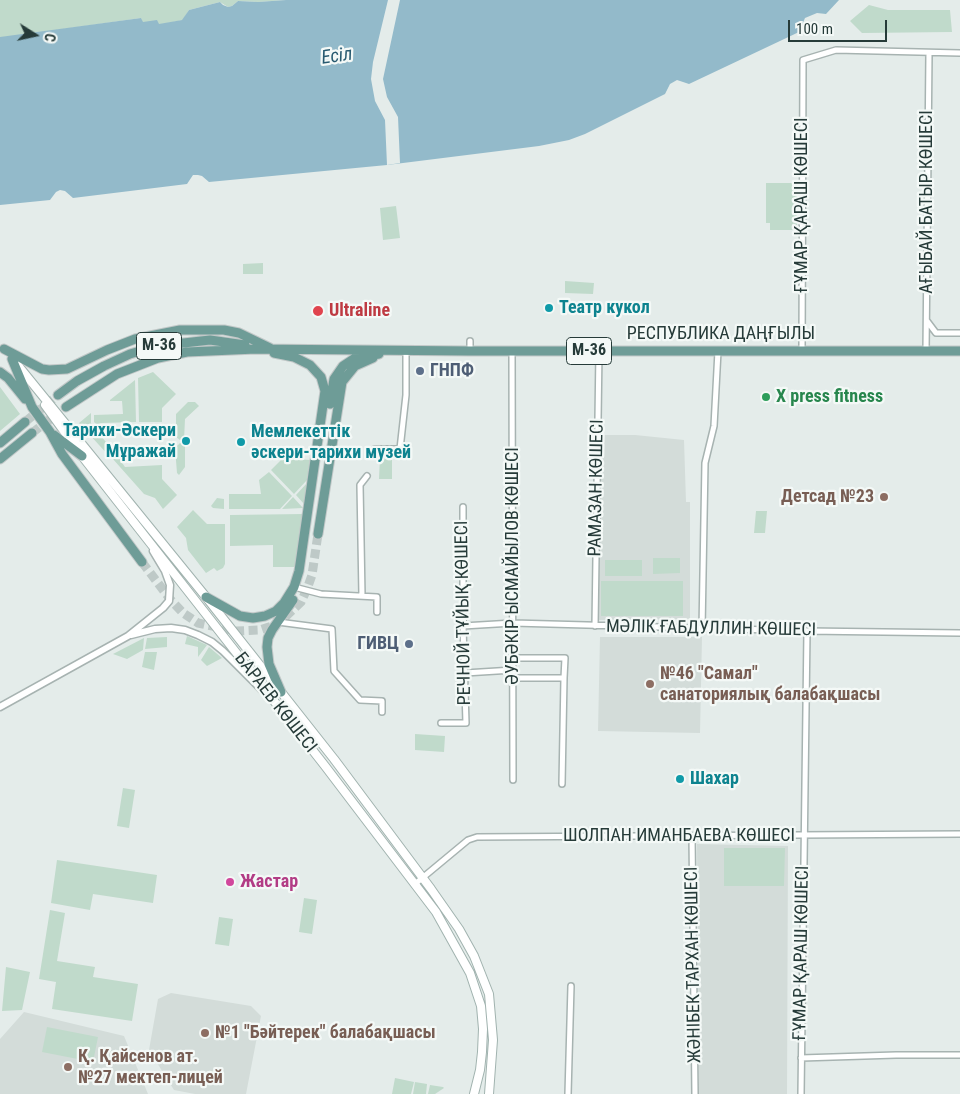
<!DOCTYPE html>
<meta charset="utf-8">
<style>
body{margin:0}
#map{position:relative;width:960px;height:1094px;overflow:hidden;background:#e4ecea;font-family:"Roboto Condensed",sans-serif}
canvas{display:block}
.north{position:absolute;left:10px;top:10px;width:50px;height:50px;-webkit-text-stroke:4px #f4f9f7;paint-order:stroke;rotate:100deg;font-size:14px;font-weight:700;line-height:20px;text-align:center;color:#263b39}
.north::after{content:'';display:block;margin:auto;width:18px;height:22px;background:#263b39;clip-path:polygon(50% 0,100% 100%,50% 72%,0 100%)}
.scale{position:absolute;left:788px;top:20px;width:99px;height:22px;box-sizing:border-box;border:2px solid #263b39;border-top:0;padding-left:6px;font-size:15px;line-height:18px;white-space:nowrap;color:#263b39;-webkit-text-stroke:4px #f4f9f7;paint-order:stroke}
</style>
<div id="map">
<canvas width="960" height="1094"></canvas>
<div class="north">С</div>
<div class="scale">100 m</div>
</div>
<script>
const g = document.querySelector('canvas').getContext('2d');
g.lineJoin = 'round';
function paint(path, color) { g.fillStyle = color; g.fill(path, 'evenodd'); }
const poly = rows => new Path2D(rows.map(r => 'M' + r).join(''));
function strokePath(path, color, width, dash) { g.strokeStyle = color; g.lineWidth = width; g.lineCap = dash ? 'butt' : 'round'; g.setLineDash(dash || []); g.stroke(path); }
function label(font, color, halo, rows, align = 'center') {
  g.font = font + ' "Roboto Condensed",sans-serif'; g.lineWidth = 4.5; g.setLineDash([]); g.textBaseline = 'middle'; g.strokeStyle = halo; g.fillStyle = color; for (const [text, x, y, turn = 0] of rows) {
    g.save(); g.translate(x, y); g.rotate((+turn || 0) * Math.PI / 180); g.textAlign = isNaN(turn) ? turn : align; if (halo) g.strokeText(text, 0, 0); g.fillText(text, 0, 0); g.restore();
  }
}
const built = poly([
 [600,435,635,435,684,440,686,502,690,502,690,619,598,620],
 [600,637,702,637,700,733,598,731],
 [697,844,788,846,787,1094,699,1094],
 [171,993,251,1006,261,1016,246,1094,195,1094,174,1090,149,1050,158,999],
 [24,1012,124,1036,148,1094,0,1094,0,1039]
]);
const green = poly([
 [0,0,286,0,258,2,238,1,232,6,228,7,220,2,189,10,183,20,158,25,142,22,141,18,0,38],
 [869,5,888,10,950,10,952,32,862,33,850,21],
 [766,183,797,183,797,230,770,230,770,223,766,223],
 [396,206,400,238,383,240,380,208],
 [263,263,263,274,243,274,243,264],
 [565,281,594,283,593,294,565,293],
 [153,372,176,394,162,408,162,422,139,422,138,378],
 [135,380,136,422,101,423,97,425,94,422,94,415,123,414,122,401,110,401,110,400],
 [0,387,20,414,0,431],
 [188,402,195,402,199,406,185,419,184,440,180,440,176,437,176,414],
 [91,413,91,423,116,455,109,456,79,423],
 [180,443,185,443,185,467,179,475,177,473,175,448],
 [118,457,125,467,162,465,162,479,177,495,163,509,155,498,144,494,112,458],
 [380,457,392,457,392,479,379,479],
 [283,458,310,460,307,480,294,494,271,470],
 [269,472,292,496,280,509,229,509,229,494,261,494,259,480],
 [307,483,304,504,296,495],
 [293,497,303,508,282,509],
 [217,498,224,499,224,509,213,508,211,506],
 [193,510,207,524,225,524,225,564,223,568,217,571,214,568,206,573,188,550,186,538,177,527],
 [756,511,767,511,765,533,754,533],
 [303,514,295,567,273,567,273,545,230,546,230,515],
 [653,558,680,558,680,573,653,574],
 [605,560,642,560,642,576,605,576],
 [601,581,683,581,683,616,601,616],
 [187,636,207,645,198,657,198,647,185,644],
 [167,637,167,647,145,649,147,638],
 [144,638,143,650,127,659,113,654],
 [209,647,222,658,207,666,201,660],
 [145,652,157,652,154,670,142,667],
 [415,734,445,736,444,752,415,750],
 [123,788,135,790,129,828,117,826],
 [724,848,785,848,784,886,724,886],
 [57,860,157,875,153,903,93,894,90,910,51,903],
 [304,898,317,900,312,934,299,932],
 [50,910,65,913,57,961,95,967,93,977,138,984,132,1021,52,1009,56,982,39,979],
 [219,917,233,919,229,946,215,944],
 [6,967,30,972,22,1010,2,1011],
 [47,1027,98,1037,93,1062,42,1052],
 [395,1078,414,1082,411,1094,392,1094],
 [415,1082,427,1084,426,1094,413,1094],
 [430,1085,443,1087,444,1088,435,1094,428,1094]
]);
const water = poly([
 [286,0,839,0,826,14,817,13,805,18,799,32,689,84,677,80,670,84,665,94,585,134,569,140,539,146,387,165,209,182,202,176,198,175,193,175,187,184,73,198,65,191,60,190,56,192,50,200,0,205,0,37,141,18,143,22,157,20,159,24,182,20,189,10,220,2,223,5,228,7,232,6,238,1,258,2]
]);
const pier = poly([
 [388,0,400,0,383,79,387,97,398,117,400,163,387,165,385,120,375,101,371,79,373,62]
]);
const primaryTunnel = poly([
 [25,422,58,395],
 [32,433,66,407],
 [142,562,170,599,183,613,198,623,236,631,260,630,272,626,282,620,301,602,307,589,312,575,318,534]
]);
const minor = poly([
 [927,321,936,333,960,333],
 [470,351,470,341],
 [512,351,513,780],
 [802,351,803,60,836,50,960,53],
 [926,351,929,53],
 [375,449,400,449,406,395,406,350],
 [294,587,321,594,377,597,377,612],
 [362,596,360,485,367,476],
 [278,622,332,629,334,671,360,700,382,701,382,712],
 [463,626,513,623,807,631,960,633],
 [595,626,599,351],
 [702,629,705,463,714,426,718,351],
 [513,658,565,658,564,678,514,678],
 [465,673,513,670],
 [441,723,466,723,463,626,463,507],
 [562,784,564,678],
 [692,836,695,1094],
 [415,884,468,840,477,837,960,834],
 [801,1058,896,1055,960,1055],
 [568,1094,571,986],
 [801,1094,807,631]
]);
const tertiary = poly([
 [131,635,155,629,171,628,185,630,198,635,212,642,223,651,263,691],
 [0,707,128,636,163,608,169,601,170,585,165,571,153,551]
]);
const secondary = poly([
 [16,363,206,597,334,759,431,889,459,929,474,956,489,994,493,1040,489,1094],
 [45,405,82,456,325,766,436,912,470,973,481,1006,483,1029,482,1052,480,1070,474,1094]
]);
const primary = poly([
 [4,349,42,369,49,370,67,369,107,350,135,339,180,330,224,330,239,333,270,348],
 [12,359,32,407,50,432,62,454,142,562],
 [0,372,8,378,25,399],
 [58,395,77,381,104,366,130,354,157,346,210,340,245,345],
 [330,404,334,379,343,366,355,358,379,354],
 [66,407,117,374,158,358,187,352,256,349,470,351,960,351],
 [54,435,82,456],
 [0,443,25,422],
 [0,459,32,433],
 [318,534,342,382,355,366,373,358],
 [206,597,240,616,253,618,265,616,276,611,284,603,294,587,299,571,325,391,321,377,310,365,294,357,274,353],
 [281,692,269,664,267,647,268,638,272,630,293,600]
]);
const markers = [
 [549,308,5,"#0f9aa8"],
 [318,311,6,"#e0444e"],
 [420,371,5,"#5c6f8a"],
 [766,397,5,"#2e9e5b"],
 [186,441,5,"#0f9aa8"],
 [241,442,5,"#0f9aa8"],
 [884,497,5,"#8d6e63"],
 [409,644,5,"#5c6f8a"],
 [650,684,5,"#8d6e63"],
 [680,779,5,"#0f9aa8"],
 [230,882,5,"#d1479c"],
 [205,1033,5,"#8d6e63"],
 [68,1067,5,"#8d6e63"]
];
const shields = [
 [159,346,45],
 [589,351,45]
];
const shieldNames = [
 ["M-36",159,346],
 ["M-36",589,351]
];
const streetNames = [
 ["АҒЫБАЙ БАТЫР КӨШЕСІ",927,202,-90],
 ["ҒҰМАР ҚАРАШ КӨШЕСІ",802,205,-90],
 ["РЕСПУБЛИКА ДАҢҒЫЛЫ",721,334],
 ["РАМАЗАН КӨШЕСІ",597,488,-89],
 ["ӘУБӘКІР ЫСМАЙЫЛОВ КӨШЕСІ",513,566,-90],
 ["РЕЧНОЙ ТҰЙЫҚ КӨШЕСІ",464,613,-91],
 ["МӘЛІК ҒАБДУЛЛИН КӨШЕСІ",711,629,1],
 ["БАРАЕВ КӨШЕСІ",275,703,52],
 ["ШОЛПАН ИМАНБАЕВА КӨШЕСІ",679,836],
 ["ҒҰМАР ҚАРАШ КӨШЕСІ",802,953,-89],
 ["ЖӘНІБЕК ТАРХАН КӨШЕСІ",694,965,-91]
];
const cultureNames = [
 ["Театр кукол",559,308],
 ["Тарихи-Әскери",176,431,"right"],
 ["Мұражай",176,452,"right"],
 ["Мемлекеттік",251,432],
 ["әскери-тарихи музей",251,453],
 ["Шахар",690,779]
];
const healthNames = [
 ["Ultraline",329,311]
];
const serviceNames = [
 ["ГНПФ",430,371],
 ["ГИВЦ",399,644,"right"]
];
const leisureNames = [
 ["X press fitness",776,397]
];
const educationNames = [
 ["Детсад №23",874,497,"right"],
 ["№46 \"Самал\"",660,674],
 ["санаториялық балабақшасы",660,695],
 ["№1 \"Бәйтерек\" балабақшасы",215,1033],
 ["Қ. Қайсенов ат.",78,1057],
 ["№27 мектеп-лицей",78,1078]
];
const hotelNames = [
 ["Жастар",240,882]
];
const waterNames = [
 ["Есіл",337,57,-8]
];
paint(built, '#d3dcd9');
paint(green, '#c0dacb');
paint(water, '#93baca');
paint(pier, '#e4ecea');
strokePath(primaryTunnel, '#bec9c7', 9, [9, 4.5]);
strokePath(minor, '#a7b3b1', 8);
strokePath(tertiary, '#a7b3b1', 9);
strokePath(secondary, '#a1b3af', 10);
strokePath(primary, '#c2c8c8', 11);
strokePath(minor, '#fff', 5);
strokePath(tertiary, '#fff', 6);
strokePath(secondary, '#fff', 8);
strokePath(primary, '#6e9c97', 9);
for (const [x, y, r, color] of markers) { const dot = new Path2D(); dot.arc(x, y, r, 0, 2 * Math.PI); g.fillStyle = color; g.fill(dot); strokePath(dot, '#f4f9f7', 2); }
for (const [x, y, w] of shields) { const box = new Path2D(); box.roundRect(x - w / 2, y - 13.5, w, 27, 4); g.fillStyle = '#f4f9f7'; g.fill(box); strokePath(box, '#263b39', 1); }
label('bold 16px', '#263b39', null, shieldNames);
label('18px', '#263b39', '#f4f9f7', streetNames);
label('bold 18px', '#0d838f', '#f4f9f7', cultureNames, 'left');
label('bold 18px', '#be3a42', '#f4f9f7', healthNames, 'left');
label('bold 18px', '#4e5e75', '#f4f9f7', serviceNames, 'left');
label('bold 18px', '#27864d', '#f4f9f7', leisureNames, 'left');
label('bold 18px', '#785e54', '#f4f9f7', educationNames, 'left');
label('bold 18px', '#b23c85', '#f4f9f7', hotelNames, 'left');
label('italic 19px', '#275a70', '#f4f9f7', waterNames);
</script>
